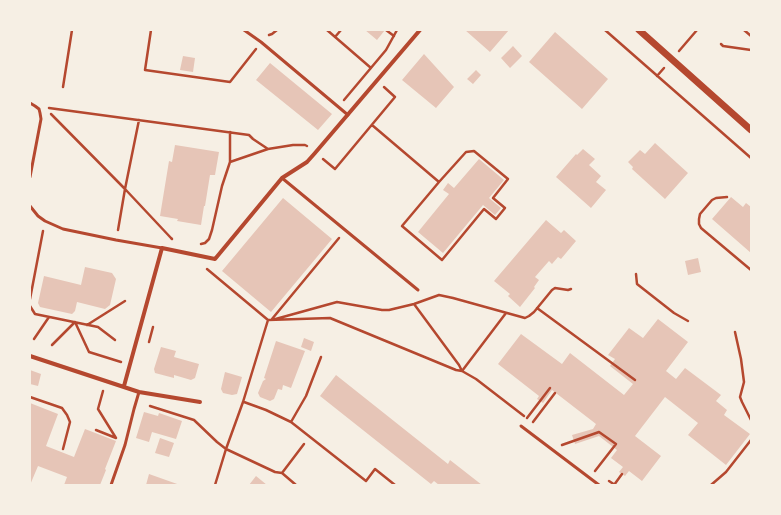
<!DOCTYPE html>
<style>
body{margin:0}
#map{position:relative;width:781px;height:515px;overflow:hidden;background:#f6efe4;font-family:Cabin,sans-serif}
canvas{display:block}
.frame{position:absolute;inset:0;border:31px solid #f6efe4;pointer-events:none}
</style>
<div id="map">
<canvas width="781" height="515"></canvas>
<div class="frame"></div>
</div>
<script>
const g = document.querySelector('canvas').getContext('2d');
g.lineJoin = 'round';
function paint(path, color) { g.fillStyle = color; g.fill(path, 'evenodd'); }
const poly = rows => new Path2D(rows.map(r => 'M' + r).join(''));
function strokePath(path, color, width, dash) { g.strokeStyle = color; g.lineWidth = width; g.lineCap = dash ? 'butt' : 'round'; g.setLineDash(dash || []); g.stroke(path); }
const building = poly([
 [365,30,385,30,377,40],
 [465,30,509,30,490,52],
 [555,32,608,79,582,109,529,62],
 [513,46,522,56,510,68,501,58],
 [424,54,454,87,436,108,402,80],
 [183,56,195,58,193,72,180,70],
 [270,63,332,114,318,130,256,80],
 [476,70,481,75,473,84,467,79],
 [655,143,688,173,665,199,632,169,633,167,628,162,640,150,645,154],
 [175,145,219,152,215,175,210,175,205,206,204,206,201,225,177,221,178,219,160,216,169,161,172,162],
 [583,149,595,159,589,165,601,176,596,182,606,190,591,208,556,177,576,154,577,155],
 [479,159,504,180,489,198,501,208,495,215,483,205,443,253,418,232,449,194,443,190,448,183,454,188],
 [731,197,743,207,746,203,751,207,751,253,712,219],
 [283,198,332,239,271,312,222,271],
 [546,220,561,233,564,230,576,241,561,259,558,257,552,264,549,261,535,277,539,280,534,287,535,288,520,307,508,296,510,294,494,281],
 [698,258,701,272,688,275,685,261],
 [85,267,112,273,116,279,110,305,105,309,77,302,75,311,72,314,40,307,38,303,44,276,81,285],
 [658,319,688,342,666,371,676,379,685,368,721,395,716,401,727,410,724,415,750,434,726,465,688,435,698,423,665,397,635,436,661,456,642,481,629,471,625,476,619,472,623,467,611,458,617,450,599,436,575,444,572,435,593,429,596,424,552,390,543,403,537,399,539,396,498,364,521,334,562,364,570,353,624,395,633,384,610,366,615,359,608,355,629,328,643,338],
 [304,338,314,342,311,351,301,347],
 [276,341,305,351,291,388,283,385,282,390,278,389,274,399,270,401,260,397,258,393,263,381,266,379,264,378],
 [161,347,176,351,174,357,199,364,195,378,191,380,174,375,174,378,155,373,154,369],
 [30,370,41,374,38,386,30,384],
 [225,372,242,377,237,394,232,395,223,393,221,389],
 [336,375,448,464,450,460,482,485,439,485,434,481,431,484,320,396],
 [30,403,58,414,46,446,74,457,85,429,116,441,105,469,106,470,100,485,64,485,67,477,38,466,30,485],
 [144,412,158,416,159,413,182,421,176,439,152,432,149,442,136,438],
 [160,438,174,443,169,457,155,453],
 [149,474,180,485,146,485],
 [256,476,267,485,249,485]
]);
const path = poly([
 [151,30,145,70,230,82,256,49],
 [327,30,371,68],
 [386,30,394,36],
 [605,30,751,158],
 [744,30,751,36],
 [269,35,272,34,277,30],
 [335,37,341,30],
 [721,44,723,46,751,50],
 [679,51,697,30],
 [657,76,664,68],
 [63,87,72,30],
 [344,100,386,50,397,30],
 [49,108,249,135,253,139,268,149],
 [51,114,125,189,118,230],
 [139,120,125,189,171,238,172,239],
 [372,125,439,182,402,226,442,260,484,209,496,219,505,208,493,198,508,179,474,151,466,152,439,182],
 [323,159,335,169,395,97,384,87],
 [230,162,268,149,293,145,305,145,307,146],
 [727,197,716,198,712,200,700,214,699,219,699,224,701,228,751,270],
 [201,244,205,243,209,239,212,230,222,186,230,162,230,132],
 [207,269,268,320,243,402,226,449,215,485],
 [636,274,637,284,674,313,688,321],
 [30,299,43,231],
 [414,304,459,365,462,371,476,379,524,416],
 [30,306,35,314,98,327,115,340],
 [537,308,635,380],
 [272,319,339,238],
 [268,320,330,318,456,370,462,371,506,313],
 [272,320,337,302,382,310,389,310,414,304,439,295,453,298,525,318,529,316,534,312,552,290,555,288,568,290,571,289],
 [87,325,125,301],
 [735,332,741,359,744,382,740,397,742,402,751,420],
 [34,339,49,317],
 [149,342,153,327],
 [52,345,75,322,89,352,121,362],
 [30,397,62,408,67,415,70,422,63,449],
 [244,402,266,410,291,422,366,481,375,469,395,485],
 [150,406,194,420,217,442,226,449,275,472,282,473,296,485],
 [527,418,550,388],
 [291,422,306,396,321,357],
 [533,422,555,393],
 [96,430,116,438,98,409,103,391],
 [562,445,599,432,616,444,595,471],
 [282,473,304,444],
 [609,481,615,485],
 [614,485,622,474],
 [711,485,726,472,751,440]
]);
const service = poly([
 [244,30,261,42,348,115],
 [30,103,35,106,39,109,40,113,41,119,30,177],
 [282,178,418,290],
 [30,206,38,216,45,221,63,229,116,240,162,248],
 [521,426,599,485],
 [111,485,125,445,134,409,139,392]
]);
const minor = poly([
 [30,356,139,392,200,402],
 [124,386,162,248,215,259,282,178,307,162,315,153,420,30]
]);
const tertiary = poly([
 [639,30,751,130]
]);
paint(building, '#e6c5b7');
strokePath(path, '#b5482f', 2.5);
strokePath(service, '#b5482f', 3);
strokePath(minor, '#b5482f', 4);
strokePath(tertiary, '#b5482f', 7);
</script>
